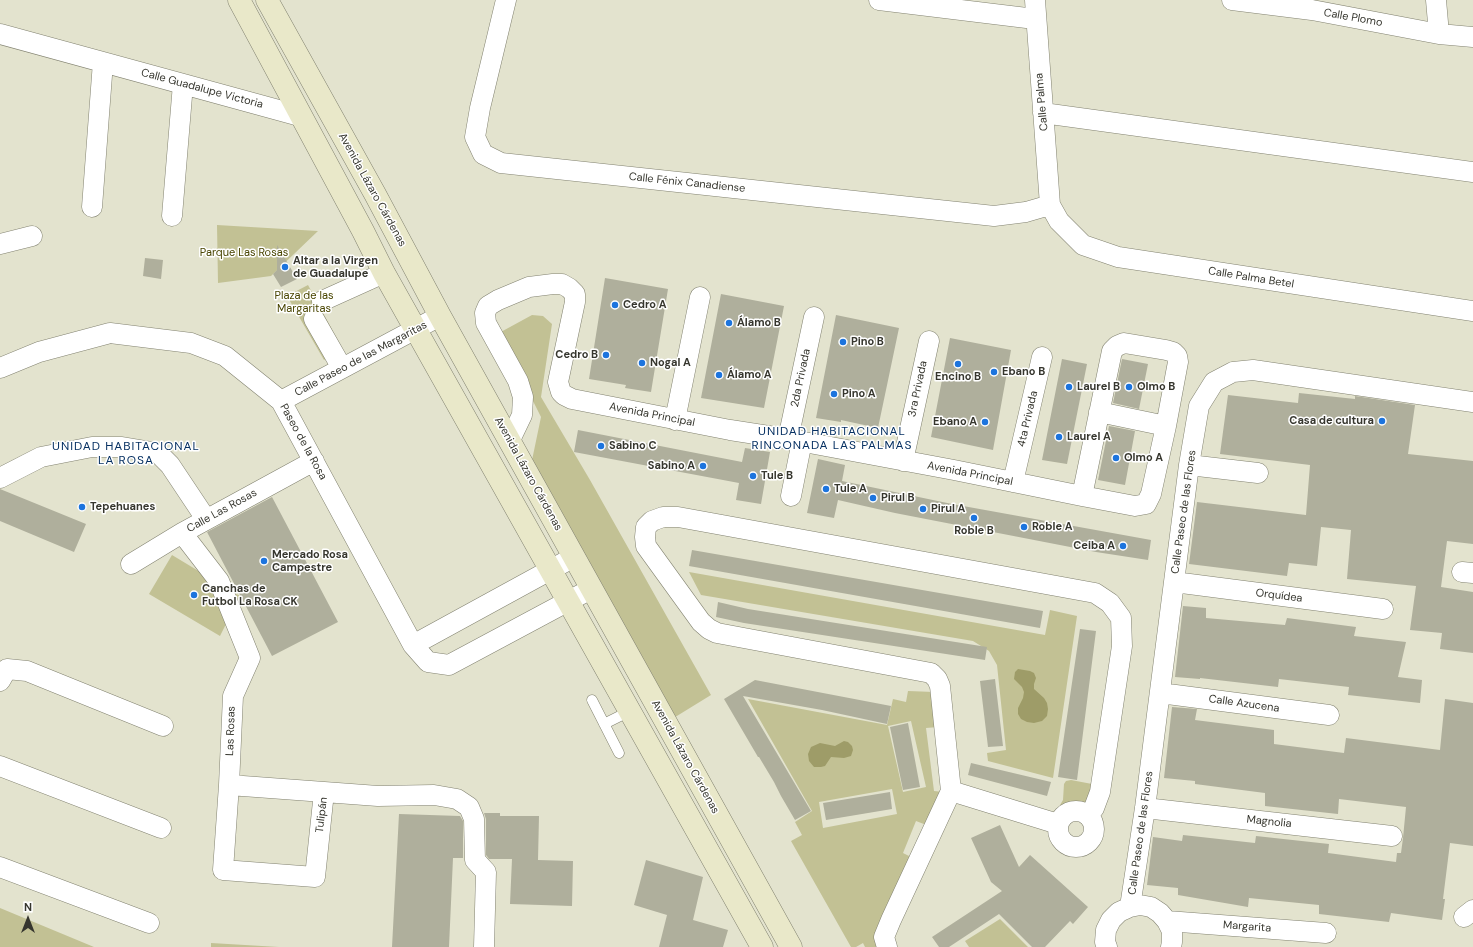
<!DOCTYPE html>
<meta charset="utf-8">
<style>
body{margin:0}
#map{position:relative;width:1473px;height:947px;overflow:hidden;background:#e3e3ce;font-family:"DM Sans",sans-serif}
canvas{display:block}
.north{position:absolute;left:8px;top:899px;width:40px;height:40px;-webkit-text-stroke:3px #fff;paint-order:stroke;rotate:0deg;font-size:11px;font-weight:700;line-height:16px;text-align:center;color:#36362e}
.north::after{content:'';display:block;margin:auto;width:14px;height:18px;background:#36362e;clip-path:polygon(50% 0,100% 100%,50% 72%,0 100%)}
</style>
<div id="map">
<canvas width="1473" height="947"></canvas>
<div class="north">N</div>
</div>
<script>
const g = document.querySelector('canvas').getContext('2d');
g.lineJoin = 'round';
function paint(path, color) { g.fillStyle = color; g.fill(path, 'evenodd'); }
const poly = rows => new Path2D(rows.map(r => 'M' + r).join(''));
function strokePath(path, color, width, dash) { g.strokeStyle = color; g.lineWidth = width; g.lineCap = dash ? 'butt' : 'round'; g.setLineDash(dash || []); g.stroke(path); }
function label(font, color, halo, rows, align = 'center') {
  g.font = font + ' "DM Sans",sans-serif'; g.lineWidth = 3; g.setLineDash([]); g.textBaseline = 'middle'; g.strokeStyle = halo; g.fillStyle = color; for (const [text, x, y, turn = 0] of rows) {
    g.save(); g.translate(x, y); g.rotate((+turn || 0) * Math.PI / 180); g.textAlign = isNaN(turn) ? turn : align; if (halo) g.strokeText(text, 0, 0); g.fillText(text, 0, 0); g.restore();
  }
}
const green = poly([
 [217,225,318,231,271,276,218,283],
 [308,285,342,348,324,360,287,296],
 [532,315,543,316,552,324,541,397,590,480,711,695,672,719,531,465,541,417,499,333],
 [172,555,240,596,220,636,149,594],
 [689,572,1045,635,1050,610,1077,616,1053,778,988,761,987,753,1006,750,997,665,989,651,973,641,701,595],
 [908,691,934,692,938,727,926,728,934,791,944,792,929,826,916,821,903,853,915,859,877,947,865,947,863,943,856,947,851,947,791,841,802,835,795,822,812,811,748,699,887,725,893,699,906,702],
 [911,721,926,787,903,792,888,726],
 [892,789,897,814,823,828,819,802],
 [1071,780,1092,784,1085,807,1075,806,1061,809,1060,805,1063,800,1064,784,1066,781],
 [0,908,94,947,0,947],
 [1000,919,1028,947,969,947,965,941],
 [211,943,279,947,211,947]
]);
const water = poly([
 [1018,669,1030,671,1034,673,1036,678,1034,684,1034,689,1044,698,1047,703,1048,709,1047,716,1042,721,1034,723,1027,722,1021,719,1018,714,1018,708,1023,698,1024,692,1022,687,1014,679,1015,672],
 [844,741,848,742,852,746,853,750,851,756,844,758,831,757,825,766,821,767,814,767,809,761,808,754,811,747,820,743,835,746]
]);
const building = poly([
 [277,245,297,279,281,287,273,274,277,270],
 [145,258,163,260,161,279,143,276],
 [605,278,668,289,651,392,625,388,626,385,589,379],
 [721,294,784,306,764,408,701,398],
 [836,315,899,328,878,428,841,420,841,422,816,418],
 [950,338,1011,350,993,450,931,437],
 [1062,359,1087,364,1067,464,1042,460],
 [1122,359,1148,364,1139,409,1113,403],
 [1299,393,1355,399,1355,396,1415,405,1408,454,1473,461,1473,544,1447,541,1441,587,1473,592,1473,653,1440,649,1442,633,1410,630,1416,586,1347,579,1351,530,1321,527,1317,566,1289,563,1287,576,1189,564,1197,502,1306,515,1310,465,1220,454,1228,395,1298,403],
 [1109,426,1135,431,1125,485,1098,480],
 [578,430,742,462,745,448,770,452,761,504,736,500,739,483,574,452],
 [818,459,845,465,842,481,952,504,1151,540,1148,560,1096,552,895,513,838,500,834,518,807,513],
 [0,489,86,524,74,552,0,521],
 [272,497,338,622,272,656,207,532],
 [692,550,1043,611,1040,628,689,566],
 [718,602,748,609,987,647,985,660,744,623,716,617],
 [1183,606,1206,608,1206,618,1285,625,1287,618,1356,627,1354,636,1406,642,1398,677,1422,680,1420,703,1348,695,1349,687,1279,679,1278,687,1200,678,1200,679,1175,677],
 [1080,629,1096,631,1077,780,1058,777],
 [995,679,1003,746,988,747,980,681],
 [755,680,891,706,887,724,822,710,743,696,811,811,795,820,781,796,774,782,759,757,758,757,724,699],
 [1445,699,1473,703,1473,846,1450,843,1443,899,1445,899,1442,920,1391,913,1389,922,1319,914,1319,905,1249,898,1248,907,1178,895,1178,888,1147,885,1153,837,1182,841,1183,835,1255,843,1256,836,1329,844,1328,853,1396,862,1397,853,1401,853,1403,838,1406,807,1339,799,1338,814,1265,806,1265,793,1195,784,1195,781,1164,778,1172,707,1197,709,1195,720,1274,730,1274,744,1344,753,1346,738,1440,750],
 [908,723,920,787,903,790,890,727],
 [971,763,1051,782,1047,796,968,775],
 [890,792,892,809,826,820,823,803],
 [484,813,500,813,500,816,539,816,538,860,573,861,572,906,510,904,512,859,489,859,486,855,486,819],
 [399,814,460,816,463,821,463,858,453,858,449,947,392,947],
 [1000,825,1019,867,1030,855,1088,907,1073,924,1070,921,1045,947,1032,947,999,914,949,947,939,947,932,937,1002,891,991,882,971,838],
 [646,860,703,877,693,920,728,930,723,947,659,947,667,915,634,905]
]);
const lane = poly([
 [592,700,619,753],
 [604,724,630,711]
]);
const street = poly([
 [506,0,480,108,475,137,483,154,501,163,994,216,1026,212,1050,205],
 [879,0,1035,19],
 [1035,0,1050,205,1059,221,1083,245,1118,257,1473,311],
 [1232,0,1312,10,1439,34,1473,37],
 [1436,0,1439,34],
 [0,34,300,116],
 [1043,113,1473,172],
 [92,207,103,62],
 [172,216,183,84],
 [0,244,32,236],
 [322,301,384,273],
 [314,319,342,368],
 [0,368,39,352,110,333,191,343,225,356,281,401,413,645,428,662,449,665,591,589],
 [281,401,440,316],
 [1099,412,1166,426],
 [675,420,700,297],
 [788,439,814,317],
 [510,440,522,415,523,397,518,381,486,323,485,313,488,306,498,300,529,287,553,284,562,284,569,288,575,294,575,302,558,382,561,392,564,395,572,399,730,430,788,439,954,470,1082,496,1135,506,1146,504,1151,494,1166,426,1178,362,1177,356,1173,352,1166,350,1124,343,1117,346,1112,351,1082,496],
 [903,461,929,341],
 [1189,465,1258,473],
 [0,478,41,457,92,447,122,447,158,453,170,465,206,519],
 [1013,482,1042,357],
 [791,496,802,441],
 [182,533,219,581,250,658,233,696,229,785,324,792],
 [131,564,182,533,314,461],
 [1462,572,1473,573],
 [1174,582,1383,609],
 [413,645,574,557],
 [0,681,7,669,27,671,163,726],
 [1160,693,1329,715],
 [0,766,161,828],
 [229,785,223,870,315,877,324,792,378,796,434,795,457,799,469,807,474,819,475,860,486,872,484,947],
 [951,791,1058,824],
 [1145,808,1392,836],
 '1058 829a18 18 0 1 1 36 0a18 18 0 1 1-36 0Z',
 [0,867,149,923],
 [1130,907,1145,808,1189,465,1199,406,1214,382,1233,372,1253,370,1473,402],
 [1464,917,1473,910],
 [1167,921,1326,933],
 [887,947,884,937,891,920,951,791,940,686,937,679,931,673,717,633,709,629,701,622,646,546,645,537,646,527,652,521,663,517,678,517,1095,593,1110,603,1121,618,1122,646,1100,792,1094,808,1089,815],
 [1107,947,1105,942,1106,930,1111,920,1119,912,1130,907,1140,905,1151,907,1160,913,1167,921,1172,931,1172,942,1171,947]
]);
const secondary = poly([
 [239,0,363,231,384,273,762,947],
 [267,0,375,194,440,316,791,947]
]);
const markers = [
 [285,267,4,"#1c74de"],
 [615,305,4,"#1c74de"],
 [729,323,4,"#1c74de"],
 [843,342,4,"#1c74de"],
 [606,355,4,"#1c74de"],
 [642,363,4,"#1c74de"],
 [958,364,4,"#1c74de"],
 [994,372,4,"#1c74de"],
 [719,375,4,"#1c74de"],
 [1069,387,4,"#1c74de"],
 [1129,387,4,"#1c74de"],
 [834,394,4,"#1c74de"],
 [1382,421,4,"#1c74de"],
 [985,422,4,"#1c74de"],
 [1059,437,4,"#1c74de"],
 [601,446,4,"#1c74de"],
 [1116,458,4,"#1c74de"],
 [703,466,4,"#1c74de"],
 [753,476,4,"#1c74de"],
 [826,489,4,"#1c74de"],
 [873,498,4,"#1c74de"],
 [82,507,4,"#1c74de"],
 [923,509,4,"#1c74de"],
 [974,518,4,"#1c74de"],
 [1024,527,4,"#1c74de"],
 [1123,546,4,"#1c74de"],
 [264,561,4,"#1c74de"],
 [194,595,4,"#1c74de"]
];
const streetNames = [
 ["Calle Plomo",1353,18,10],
 ["Calle Guadalupe Victoria",202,89,15],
 ["Calle Palma",1042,102,-95],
 ["Calle Fénix Canadiense",687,183,6],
 ["Avenida Lázaro Cárdenas",372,190,61],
 ["Calle Palma Betel",1251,278,9],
 ["Calle Paseo de las Margaritas",361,359,-28],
 ["2da Privada",801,378,-78],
 ["3ra Privada",918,389,-78],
 ["Avenida Principal",652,415,11],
 ["4ta Privada",1028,419,-77],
 ["Paseo de la Rosa",303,442,61],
 ["Avenida Lázaro Cárdenas",528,474,61],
 ["Avenida Principal",970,474,11],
 ["Calle Las Rosas",222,511,-29],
 ["Calle Paseo de las Flores",1184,512,-82],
 ["Orquídea",1279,596,7],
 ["Calle Azucena",1244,704,8],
 ["Las Rosas",231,731,-88],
 ["Avenida Lázaro Cárdenas",685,757,61],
 ["Tulipán",322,815,-83],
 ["Magnolia",1269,822,6],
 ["Calle Paseo de las Flores",1141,833,-82],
 ["Margarita",1247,927,4]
];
const parkNames = [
 ["Parque Las Rosas",244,253],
 ["Plaza de las",304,296],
 ["Margaritas",304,309]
];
const poiNames = [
 ["Altar a la Virgen",293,261],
 ["de Guadalupe",293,274],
 ["Cedro A",623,305],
 ["Álamo B",737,323],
 ["Pino B",851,342],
 ["Cedro B",598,355,"right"],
 ["Nogal A",650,363],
 ["Ebano B",1002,372],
 ["Álamo A",727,375],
 ["Encino B",958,377,"center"],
 ["Laurel B",1077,387],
 ["Olmo B",1137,387],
 ["Pino A",842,394],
 ["Casa de cultura",1374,421,"right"],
 ["Ebano A",977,422,"right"],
 ["Laurel A",1067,437],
 ["Sabino C",609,446],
 ["Olmo A",1124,458],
 ["Sabino A",695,466,"right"],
 ["Tule B",761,476],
 ["Tule A",834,489],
 ["Pirul B",881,498],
 ["Tepehuanes",90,507],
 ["Pirul A",931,509],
 ["Roble A",1032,527],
 ["Roble B",974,531,"center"],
 ["Ceiba A",1115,546,"right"],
 ["Mercado Rosa",272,555],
 ["Campestre",272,568],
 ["Canchas de",202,589],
 ["Futbol La Rosa CK",202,602]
];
const neighbourhoodNames = [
 ["UNIDAD HABITACIONAL",832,432],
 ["RINCONADA LAS PALMAS",832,446],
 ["UNIDAD HABITACIONAL",126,447],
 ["LA ROSA",126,461]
];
paint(green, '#c2c194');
paint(water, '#9e9c68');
paint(building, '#afaf9c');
strokePath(lane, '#828270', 11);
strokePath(street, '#828270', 21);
strokePath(secondary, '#828270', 23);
strokePath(lane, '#fff', 10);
strokePath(street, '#fff', 20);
strokePath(secondary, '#e9e8c9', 22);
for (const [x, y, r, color] of markers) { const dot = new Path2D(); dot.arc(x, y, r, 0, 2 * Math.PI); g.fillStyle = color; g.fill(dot); strokePath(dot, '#fff', 1.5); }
label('11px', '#36362e', '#fff', streetNames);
label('11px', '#494501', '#fff', parkNames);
label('bold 11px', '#36362e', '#fff', poiNames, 'left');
g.letterSpacing = '1px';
label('12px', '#052f61', '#fff', neighbourhoodNames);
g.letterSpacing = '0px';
</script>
